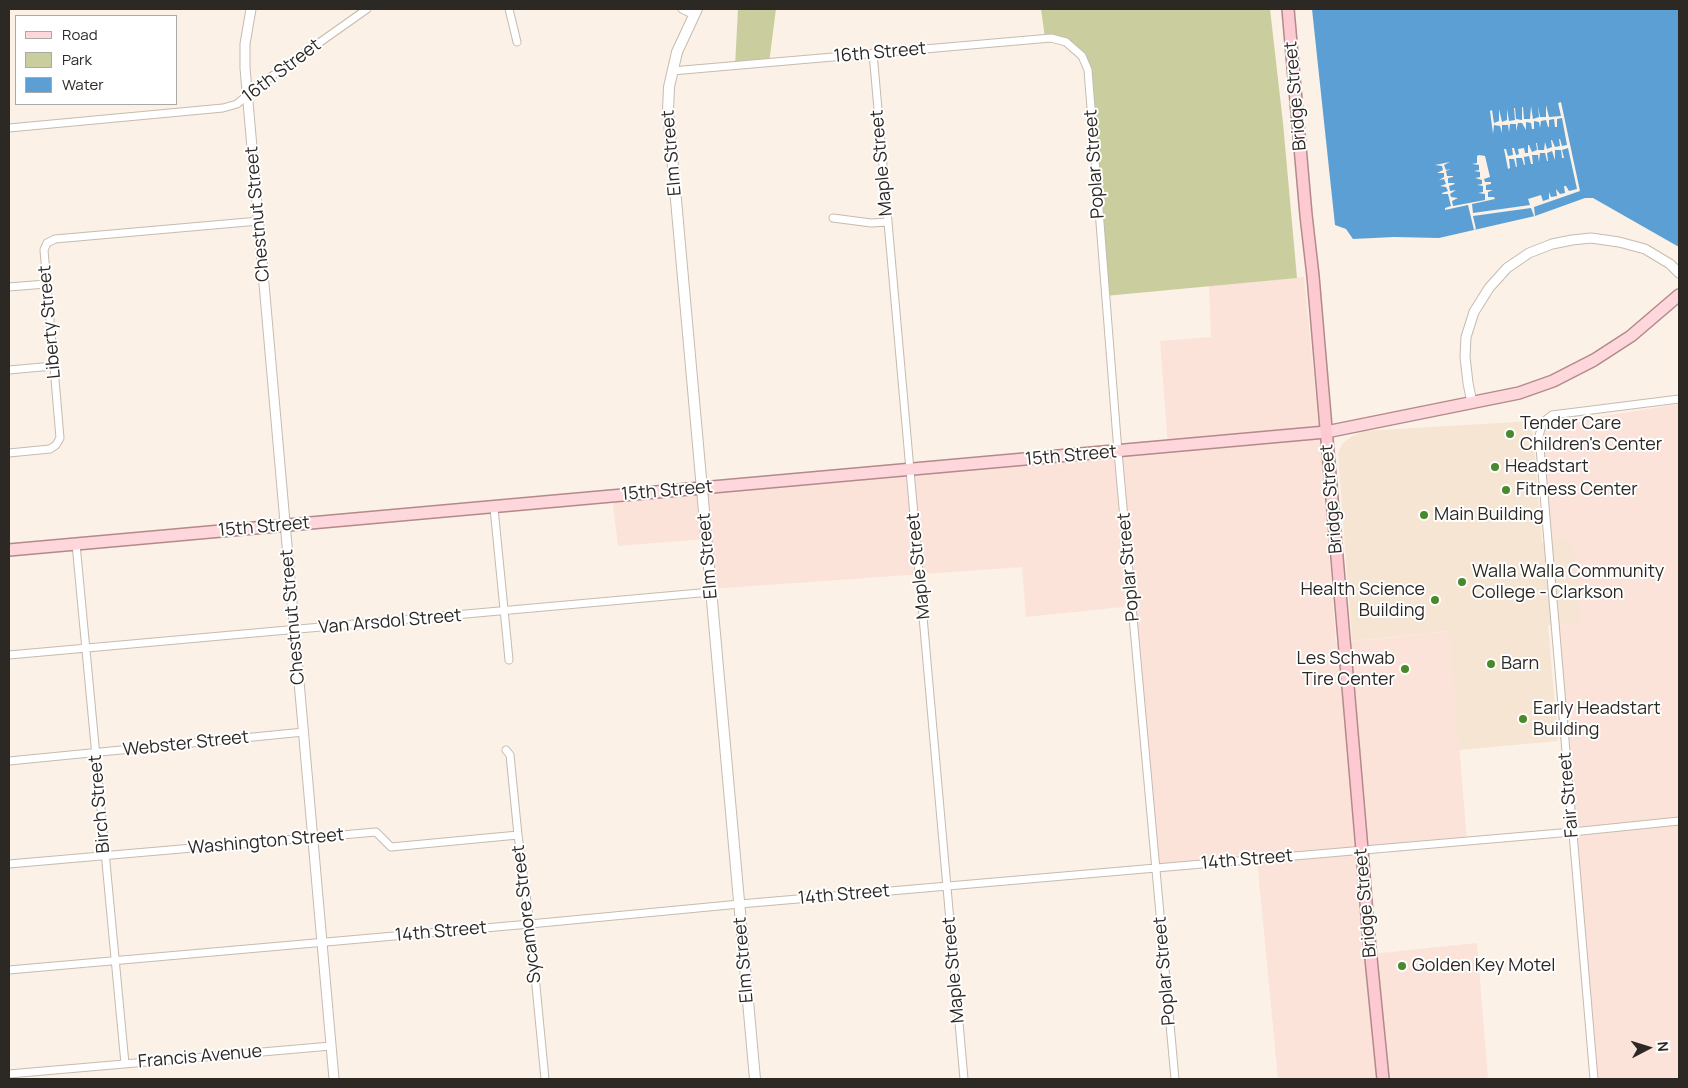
<!DOCTYPE html>
<style>
body{margin:0}
#map{position:relative;width:1688px;height:1088px;overflow:hidden;background:#fcf1e6;font-family:Manrope,sans-serif}
canvas{display:block}
.frame{position:absolute;inset:0;border:10px solid #2c2824;pointer-events:none}
.legend{position:absolute;left:15px;top:15px;width:162px;height:90px;box-sizing:border-box;background:#fff;border:1px solid #aba9a7;margin:0;padding:6px 9px;list-style:none;font-size:15px;color:#2c2824}
.legend li{display:flex;align-items:center;gap:10px;height:25px}
.legend b{width:25px;border:1px solid #aba9a7}
.north{position:absolute;left:1623px;top:1023px;width:50px;height:50px;-webkit-text-stroke:4px #fff;paint-order:stroke;rotate:85deg;font-size:14px;font-weight:700;line-height:20px;text-align:center;color:#2c2824}
.north::after{content:'';display:block;margin:auto;width:18px;height:22px;background:#2c2824;clip-path:polygon(50% 0,100% 100%,50% 72%,0 100%)}
</style>
<div id="map">
<canvas width="1688" height="1088"></canvas>
<div class="frame"></div>
<ul class="legend">
<li><b style="height:6px;background:#fdd7dc"></b>Road</li>
<li><b style="height:14px;background:#cace9e"></b>Park</li>
<li><b style="height:14px;background:#5b9fd4"></b>Water</li>
</ul>
<div class="north">N</div>
</div>
<script>
const g = document.querySelector('canvas').getContext('2d');
g.lineJoin = 'round';
function paint(path, color) { g.fillStyle = color; g.fill(path, 'evenodd'); }
const poly = rows => new Path2D(rows.map(r => 'M' + r).join(''));
function strokePath(path, color, width, dash) { g.strokeStyle = color; g.lineWidth = width; g.lineCap = dash ? 'butt' : 'round'; g.setLineDash(dash || []); g.stroke(path); }
function label(font, color, halo, rows, align = 'center') {
  g.font = font + ' Manrope,sans-serif'; g.lineWidth = 4; g.setLineDash([]); g.textBaseline = 'middle'; g.strokeStyle = halo; g.fillStyle = color; for (const [text, x, y, turn = 0] of rows) {
    g.save(); g.translate(x, y); g.rotate((+turn || 0) * Math.PI / 180); g.textAlign = isNaN(turn) ? turn : align; if (halo) g.strokeText(text, 0, 0); g.fillText(text, 0, 0); g.restore();
  }
}
const commercial = poly([
 [1304,277,1322,458,1336,643,1450,631,1467,841,1363,850,1371,954,1477,943,1488,1079,1278,1079,1257,860,1155,868,1133,606,1026,617,1022,567,711,589,706,539,618,546,612,497,1168,447,1160,341,1211,337,1209,286],
 [1679,404,1679,1079,1594,1079,1572,832,1542,430,1547,425]
]);
const built = poly([
 [1532,421,1542,542,1573,539,1581,622,1548,625,1558,741,1459,750,1449,631,1352,641,1338,453,1342,444,1351,437,1364,431]
]);
const green = poly([
 [738,9,776,9,769,63,735,66],
 [1041,9,1270,9,1283,123,1297,278,1105,296,1088,70,1082,56,1066,42,1045,38]
]);
const water = poly([
 [1312,9,1679,9,1679,247,1593,198,1585,198,1535,216,1439,238,1394,237,1353,239,1346,229,1335,225]
]);
const pier = poly([
 [1561,102,1580,191,1534,207,1535,216,1534,216,1531,208,1473,216,1476,229,1474,230,1468,205,1445,210,1445,208,1451,206,1448,194,1442,194,1442,193,1448,191,1446,187,1440,186,1446,184,1444,179,1439,180,1444,177,1444,173,1437,173,1443,170,1442,166,1435,165,1450,162,1444,165,1446,170,1451,169,1446,171,1447,176,1453,176,1453,177,1448,178,1448,183,1454,183,1455,184,1449,186,1450,191,1456,190,1450,194,1451,197,1458,198,1452,201,1453,206,1485,200,1485,194,1478,193,1483,192,1483,186,1477,185,1482,184,1482,180,1475,178,1480,177,1480,172,1474,171,1479,170,1479,165,1472,164,1477,163,1477,156,1479,155,1485,156,1490,177,1484,179,1485,182,1491,182,1491,184,1486,185,1486,190,1493,190,1488,192,1488,197,1494,197,1495,199,1472,204,1473,213,1530,205,1528,199,1541,195,1543,201,1549,199,1549,192,1551,197,1557,196,1556,189,1560,194,1565,193,1564,186,1566,186,1569,191,1577,189,1568,148,1562,150,1564,158,1562,158,1561,150,1555,150,1555,160,1552,151,1547,153,1548,161,1547,161,1545,153,1540,153,1539,162,1538,155,1532,155,1533,164,1531,164,1529,156,1524,157,1525,165,1524,165,1522,158,1516,158,1517,167,1516,167,1514,159,1509,159,1510,168,1508,169,1504,149,1506,149,1508,156,1513,155,1512,148,1514,148,1516,155,1519,154,1518,149,1524,148,1525,153,1528,153,1528,145,1529,145,1532,152,1537,150,1536,143,1537,143,1538,150,1544,150,1545,142,1547,149,1552,147,1551,140,1552,140,1555,147,1560,146,1559,139,1560,139,1562,146,1567,145,1562,118,1557,119,1557,127,1555,127,1554,119,1549,120,1549,127,1548,127,1546,120,1541,121,1540,128,1539,122,1534,121,1534,129,1532,129,1531,123,1526,122,1526,130,1522,123,1518,123,1516,131,1516,124,1510,124,1509,132,1508,125,1502,125,1502,133,1500,126,1494,125,1493,134,1490,111,1492,110,1494,123,1499,121,1499,109,1502,122,1507,120,1507,109,1509,121,1515,120,1514,108,1515,108,1516,119,1522,120,1522,107,1523,107,1524,119,1530,119,1531,106,1533,119,1539,117,1538,106,1540,117,1546,117,1546,105,1549,117,1561,116,1558,103]
]);
const minor = poly([
 [509,9,517,42],
 [682,9,694,15],
 [873,53,964,1079],
 [672,71,1051,38,1066,42,1082,56,1088,70,1118,452,1175,1079],
 [9,128,223,108,237,104,258,86,367,9],
 [833,218,871,223,888,222],
 [9,287,46,284],
 [9,370,53,366],
 [9,453,50,449,56,445,60,438,44,250,47,243,55,239,259,221],
 [494,508,509,660],
 [76,544,125,1064],
 [9,655,711,592],
 [506,750,510,755,518,835,530,924,545,1079],
 [9,761,304,732],
 [9,864,376,832,391,847,518,835],
 [9,970,530,924,740,904,1572,832,1679,821],
 [9,1074,331,1046],
 [1594,1079,1539,436,1543,422,1552,415,1679,399]
]);
const tertiary = poly([
 [251,9,245,44,245,68,334,1079],
 [1472,403,1468,383,1465,357,1466,337,1474,312,1489,288,1507,268,1529,253,1552,244,1572,240,1591,238,1619,242,1645,249,1670,264,1679,273]
]);
const secondary = poly([
 [697,9,677,52,669,87,668,111,755,1079]
]);
const primary = poly([
 [9,550,1326,432,1519,393,1553,381,1594,360,1631,336,1679,295]
]);
const trunk = poly([
 [1288,9,1306,215,1313,276,1362,850,1368,928,1383,1079]
]);
const markers = [
 [1510,434,5,"#48892b"],
 [1495,467,5,"#48892b"],
 [1506,490,5,"#48892b"],
 [1424,515,5,"#48892b"],
 [1462,582,5,"#48892b"],
 [1435,600,5,"#48892b"],
 [1491,664,5,"#48892b"],
 [1405,669,5,"#48892b"],
 [1523,719,5,"#48892b"],
 [1402,966,5,"#48892b"]
];
const streetNames = [
 ["16th Street",880,53,-5],
 ["16th Street",282,71,-37],
 ["Bridge Street",1296,96,-95],
 ["Elm Street",672,153,-95],
 ["Maple Street",882,163,-95],
 ["Poplar Street",1095,164,-94],
 ["Chestnut Street",258,214,-95],
 ["Liberty Street",50,322,-95],
 ["15th Street",1071,456,-5],
 ["15th Street",667,491,-5],
 ["Bridge Street",1332,499,-95],
 ["15th Street",264,527,-5],
 ["Elm Street",708,556,-95],
 ["Maple Street",919,566,-96],
 ["Poplar Street",1129,567,-95],
 ["Chestnut Street",293,617,-95],
 ["Van Arsdol Street",390,622,-5],
 ["Webster Street",186,744,-6],
 ["Fair Street",1569,795,-95],
 ["Birch Street",100,804,-95],
 ["Washington Street",266,842,-5],
 ["14th Street",1247,860,-5],
 ["14th Street",844,895,-5],
 ["Bridge Street",1366,903,-95],
 ["Sycamore Street",527,914,-97],
 ["14th Street",441,932,-5],
 ["Elm Street",744,960,-95],
 ["Maple Street",954,970,-95],
 ["Poplar Street",1165,971,-95],
 ["Francis Avenue",200,1057,-5]
];
const poiNames = [
 ["Tender Care",1520,424],
 ["Children's Center",1520,445],
 ["Headstart",1505,467],
 ["Fitness Center",1516,490],
 ["Main Building",1434,515],
 ["Walla Walla Community",1472,572],
 ["College - Clarkson",1472,593],
 ["Health Science",1425,590,"right"],
 ["Building",1425,611,"right"],
 ["Les Schwab",1395,659,"right"],
 ["Tire Center",1395,680,"right"],
 ["Barn",1501,664],
 ["Early Headstart",1533,709],
 ["Building",1533,730],
 ["Golden Key Motel",1412,966]
];
paint(commercial, '#fce3da');
paint(built, '#f6e5d3');
paint(green, '#cace9e');
paint(water, '#5b9fd4');
paint(pier, '#fcf1e6');
strokePath(minor, '#c6bbb0', 9);
strokePath(tertiary, '#c6bbb0', 11);
strokePath(secondary, '#c6bbb0', 12);
strokePath(primary, '#b3898c', 14);
strokePath(trunk, '#b3898c', 14);
strokePath(minor, '#fff', 7);
strokePath(tertiary, '#fff', 9);
strokePath(secondary, '#fff', 10);
strokePath(primary, '#fdd7dc', 11);
strokePath(trunk, '#fccad0', 11);
for (const [x, y, r, color] of markers) { const dot = new Path2D(); dot.arc(x, y, r, 0, 2 * Math.PI); g.fillStyle = color; g.fill(dot); strokePath(dot, '#fff', 2); }
label('18px', '#2c2824', '#fff', streetNames);
label('18px', '#2c2824', '#fff', poiNames, 'left');
</script>
